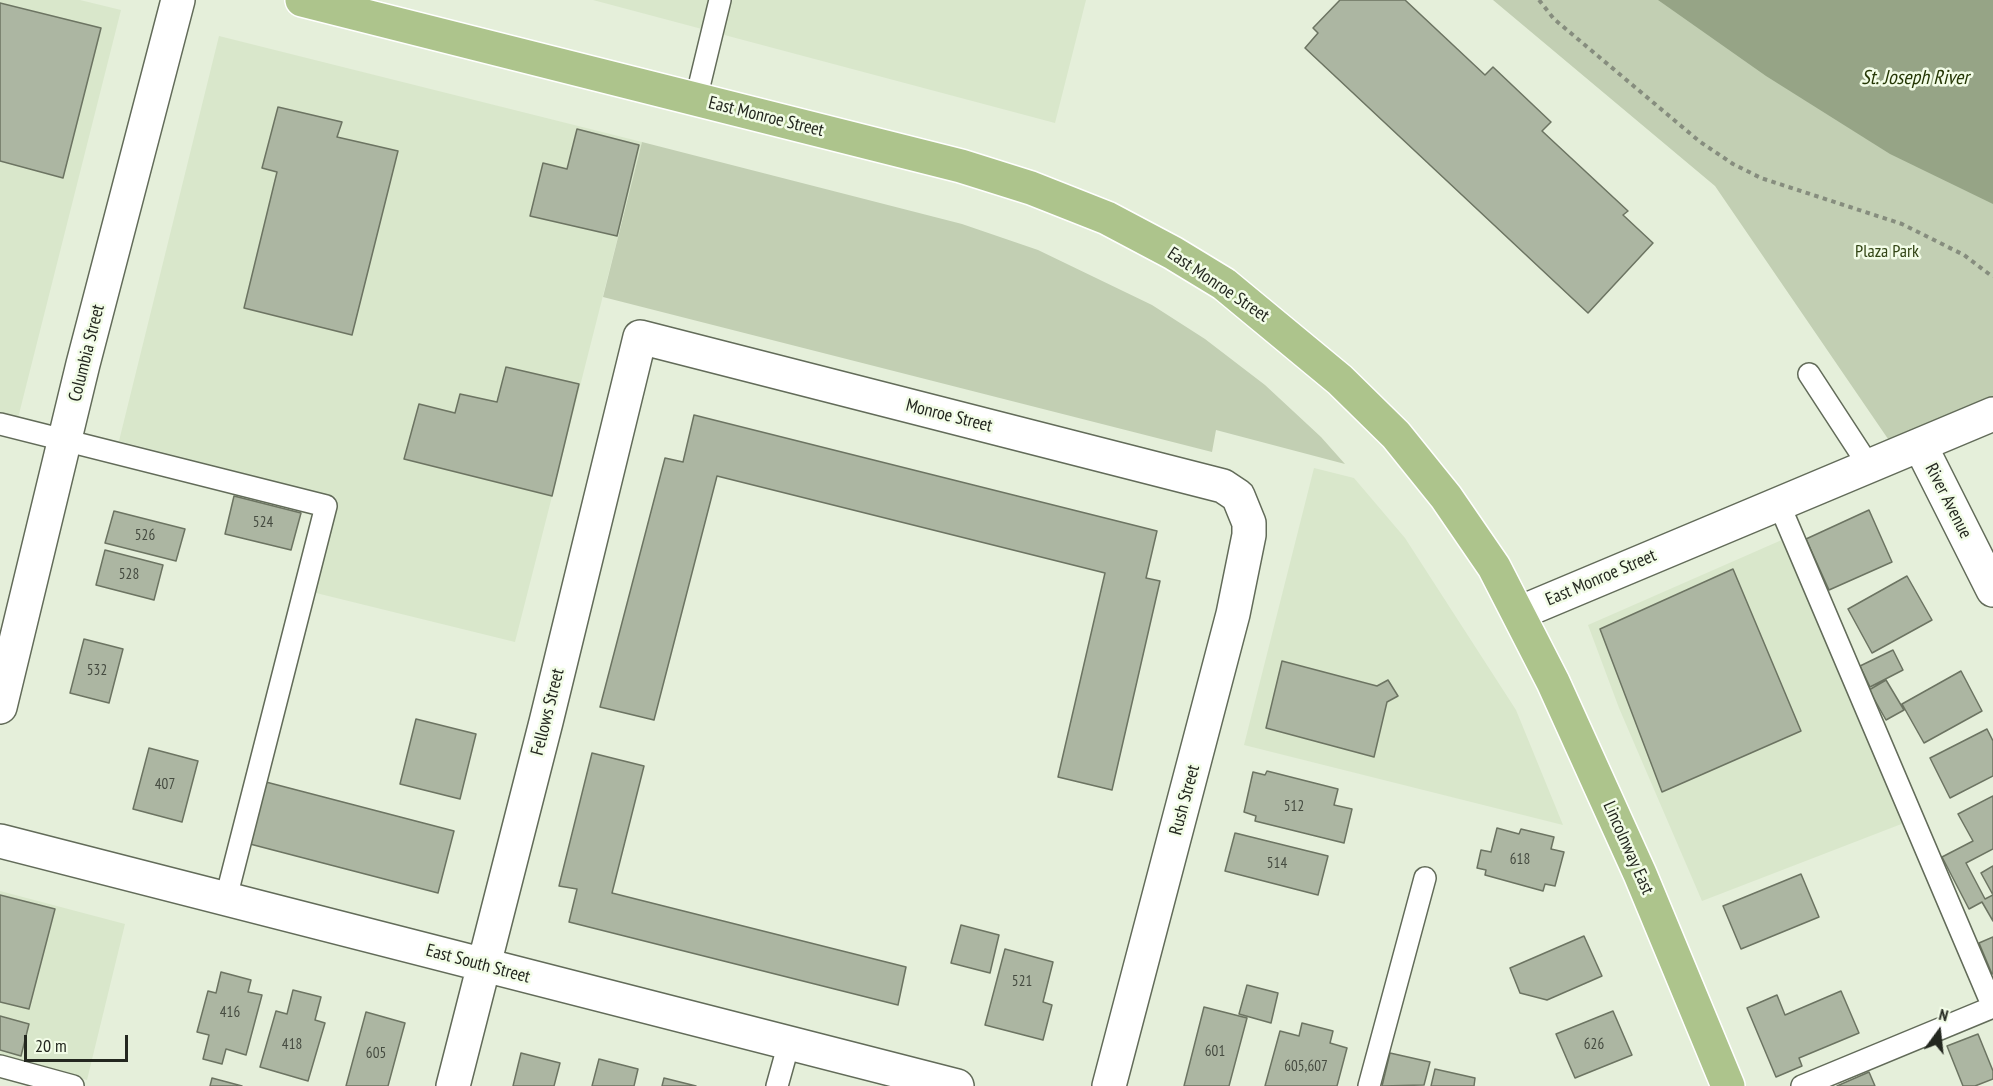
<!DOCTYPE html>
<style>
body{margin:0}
#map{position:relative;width:1993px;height:1086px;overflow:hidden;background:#e5efda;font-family:"PT Sans Narrow",sans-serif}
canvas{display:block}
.north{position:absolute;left:1909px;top:1002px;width:60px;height:60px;-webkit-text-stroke:4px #f2fce7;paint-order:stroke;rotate:15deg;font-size:16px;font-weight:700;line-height:24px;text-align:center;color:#23271f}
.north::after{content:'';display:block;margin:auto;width:21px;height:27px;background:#23271f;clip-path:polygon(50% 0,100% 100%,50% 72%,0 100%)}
.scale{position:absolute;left:24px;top:1035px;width:104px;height:27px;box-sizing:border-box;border:3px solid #23271f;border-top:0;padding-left:8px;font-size:18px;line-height:21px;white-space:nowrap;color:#23271f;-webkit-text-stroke:4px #f2fce7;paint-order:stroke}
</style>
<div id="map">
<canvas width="1993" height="1086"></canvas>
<div class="north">N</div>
<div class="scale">20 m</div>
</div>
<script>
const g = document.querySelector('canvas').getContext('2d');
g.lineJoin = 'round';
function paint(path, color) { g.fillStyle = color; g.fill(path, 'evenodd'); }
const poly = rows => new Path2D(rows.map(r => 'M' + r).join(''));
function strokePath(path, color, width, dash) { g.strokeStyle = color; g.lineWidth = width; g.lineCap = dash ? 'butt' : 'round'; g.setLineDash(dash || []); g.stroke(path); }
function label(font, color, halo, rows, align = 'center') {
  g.font = font + ' "PT Sans Narrow",sans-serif'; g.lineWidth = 5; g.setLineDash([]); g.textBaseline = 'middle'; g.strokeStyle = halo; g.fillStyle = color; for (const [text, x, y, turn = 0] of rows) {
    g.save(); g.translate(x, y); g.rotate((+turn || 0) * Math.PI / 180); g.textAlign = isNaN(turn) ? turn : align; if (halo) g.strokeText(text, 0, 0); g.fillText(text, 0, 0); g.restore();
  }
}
const built = poly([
 [0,0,80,0,121,10,18,418,0,414],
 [593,0,1086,0,1055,123],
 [219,36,642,142,515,642,312,592,336,497,119,441],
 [1314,468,1354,478,1405,538,1516,710,1563,825,1244,745],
 [1784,539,1904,823,1702,901,1619,708,1588,625],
 [0,891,125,924,87,1080,0,1056]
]);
const green = poly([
 [1493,0,1683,0,1993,189,1993,414,1899,455,1715,186],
 [642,142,962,224,1038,250,1152,305,1205,339,1265,385,1321,437,1345,464,1216,430,1212,452,603,297]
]);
const water = poly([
 [1658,0,1993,0,1993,204,1890,154,1766,76]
]);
const building = poly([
 [1340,0,1405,0,1485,75,1493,67,1551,122,1542,131,1628,211,1623,215,1653,243,1588,313,1305,48,1318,33,1313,28,1340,0],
 [0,3,101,28,63,178,0,161,0,3],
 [278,107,342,122,337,137,398,151,352,335,244,308,277,172,262,168,278,107],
 [577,129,639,145,617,236,530,216,543,163,567,169,577,129],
 [506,367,579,384,552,496,404,459,419,404,455,413,460,394,497,402,506,367],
 [694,415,1157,531,1146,578,1160,581,1112,790,1058,777,1105,573,717,476,654,720,600,707,665,458,683,462,694,415],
 [234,496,301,513,291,550,225,534,234,496],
 [1869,510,1892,562,1829,590,1806,539,1869,510],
 [114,511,185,529,176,561,105,543,114,511],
 [105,550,163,565,154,600,96,585,105,550],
 [1733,569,1801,731,1662,792,1600,629,1733,569],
 [1907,576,1932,620,1872,653,1848,609,1907,576],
 [84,639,123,649,109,703,70,693,84,639],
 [1893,650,1903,670,1870,687,1860,666,1893,650],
 [1282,661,1377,686,1388,680,1398,696,1387,702,1374,757,1266,728,1282,661],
 [1961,671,1982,711,1924,743,1902,704,1961,671],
 [1886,680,1904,710,1886,720,1869,690,1886,680],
 [416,719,476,734,460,799,400,784,416,719],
 [1987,729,1993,741,1993,776,1950,798,1930,758,1987,729],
 [149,748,198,761,182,822,133,809,149,748],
 [592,753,644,766,612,893,906,967,898,1005,569,922,577,889,559,886,592,753],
 [1267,771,1338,789,1334,805,1352,809,1344,843,1255,821,1256,816,1244,812,1253,772,1265,775,1267,771],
 [266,782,454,831,438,893,250,844,266,782],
 [1993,796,1993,849,1966,863,1985,899,1993,895,1981,873,1993,866,1993,921,1982,902,1969,909,1942,857,1973,841,1958,814,1993,796],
 [1497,828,1519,834,1521,829,1554,837,1551,849,1564,852,1555,886,1545,884,1543,891,1485,875,1486,870,1477,868,1481,850,1491,852,1497,828],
 [1235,833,1328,856,1318,895,1225,871,1235,833],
 [1801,874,1819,917,1741,949,1723,906,1801,874],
 [0,895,55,909,29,1009,0,1002,0,895],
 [961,925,999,935,990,973,951,963,961,925],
 [1584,936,1602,976,1547,1000,1520,993,1510,968,1584,936],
 [1993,937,1993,974,1992,974,1979,943,1993,937],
 [1005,949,1053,962,1043,1002,1052,1005,1043,1040,985,1025,1005,949],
 [221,972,251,980,248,992,262,995,246,1055,226,1049,222,1064,203,1059,209,1035,197,1032,208,991,216,993,221,972],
 [1247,985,1278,993,1271,1023,1239,1014,1247,985],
 [293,990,321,997,315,1020,325,1023,308,1081,260,1067,276,1011,287,1014,293,990],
 [1841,991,1859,1033,1799,1058,1802,1066,1776,1077,1747,1008,1777,995,1785,1015,1841,991],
 [1204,1007,1247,1018,1229,1086,1184,1086,1204,1007],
 [1613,1011,1632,1055,1575,1078,1556,1034,1613,1011],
 [366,1012,405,1023,388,1086,346,1086,366,1012],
 [0,1016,29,1024,21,1056,0,1050,0,1016],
 [1302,1023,1333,1031,1330,1043,1347,1048,1337,1086,1265,1086,1280,1031,1299,1036,1302,1023],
 [1978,1034,1993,1071,1993,1079,1975,1086,1963,1086,1947,1046,1978,1034],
 [521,1053,560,1063,554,1086,513,1086,521,1053],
 [1390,1053,1430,1062,1424,1085,1382,1086,1390,1053],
 [599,1059,638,1069,634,1086,592,1086,599,1059],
 [1435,1069,1475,1078,1474,1086,1431,1086,1435,1069],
 [1869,1072,1875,1086,1837,1086,1869,1072],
 [212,1078,242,1086,210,1086,212,1078],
 [664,1078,696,1086,662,1086,664,1078]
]);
const path = poly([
 [1539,0,1554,19,1699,141,1733,164,1761,178,1902,224,1964,255,1993,277]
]);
const service = poly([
 [696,99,720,0],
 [1809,374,1869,466],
 [0,424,326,506,226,898],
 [1779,504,1993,1007],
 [0,1066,73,1086],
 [777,1086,789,1043],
 [1369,1086,1425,878],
 [1802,1086,1993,1007]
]);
const minor = poly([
 [1920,445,1993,590],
 [1519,613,1993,414],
 [0,707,83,364,178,0],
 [0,841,957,1086],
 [453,1086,546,722,640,337,1223,486,1238,496,1249,523,1249,535,1233,614,1109,1086]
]);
const primary = poly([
 [302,0,961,166,1031,188,1107,218,1173,253,1224,284,1340,380,1396,435,1446,497,1494,567,1553,682,1640,874,1728,1086]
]);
const numberNames = [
 ["524",263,523],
 ["526",145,536],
 ["528",129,575],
 ["532",97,671],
 ["407",165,785],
 ["512",1294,807],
 ["618",1520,860],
 ["514",1277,864],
 ["521",1022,982],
 ["416",230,1013],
 ["418",292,1045],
 ["626",1594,1045],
 ["601",1215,1052],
 ["605",376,1054],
 ["605,607",1306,1067]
];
const streetNames = [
 ["East Monroe Street",766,117,14],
 ["East Monroe Street",1218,285,34],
 ["Columbia Street",87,353,-76],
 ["Monroe Street",949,416,14],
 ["River Avenue",1948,501,63],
 ["East Monroe Street",1601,578,-23],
 ["Fellows Street",548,712,-76],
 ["Rush Street",1185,800,-75],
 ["Lincolnway East",1628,848,66],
 ["East South Street",478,964,15]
];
const parkNames = [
 ["Plaza Park",1887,252]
];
const waterNames = [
 ["St. Joseph River",1915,78]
];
paint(built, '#d9e7cb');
paint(green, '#c2cfb3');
paint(water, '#96a486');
paint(building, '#acb6a2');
strokePath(building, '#6c7462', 1.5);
strokePath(service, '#626b59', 24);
strokePath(minor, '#626b59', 36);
strokePath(primary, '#fff', 36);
strokePath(path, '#868d7e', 4, [4.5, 4.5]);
strokePath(service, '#fff', 21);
strokePath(minor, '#fff', 33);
strokePath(primary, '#adc48c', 33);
label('15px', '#454b40', null, numberNames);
label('18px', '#23271f', '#f2fce7', streetNames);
label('18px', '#324515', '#f2fce7', parkNames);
label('italic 20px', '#253705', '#f2fce7', waterNames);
</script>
